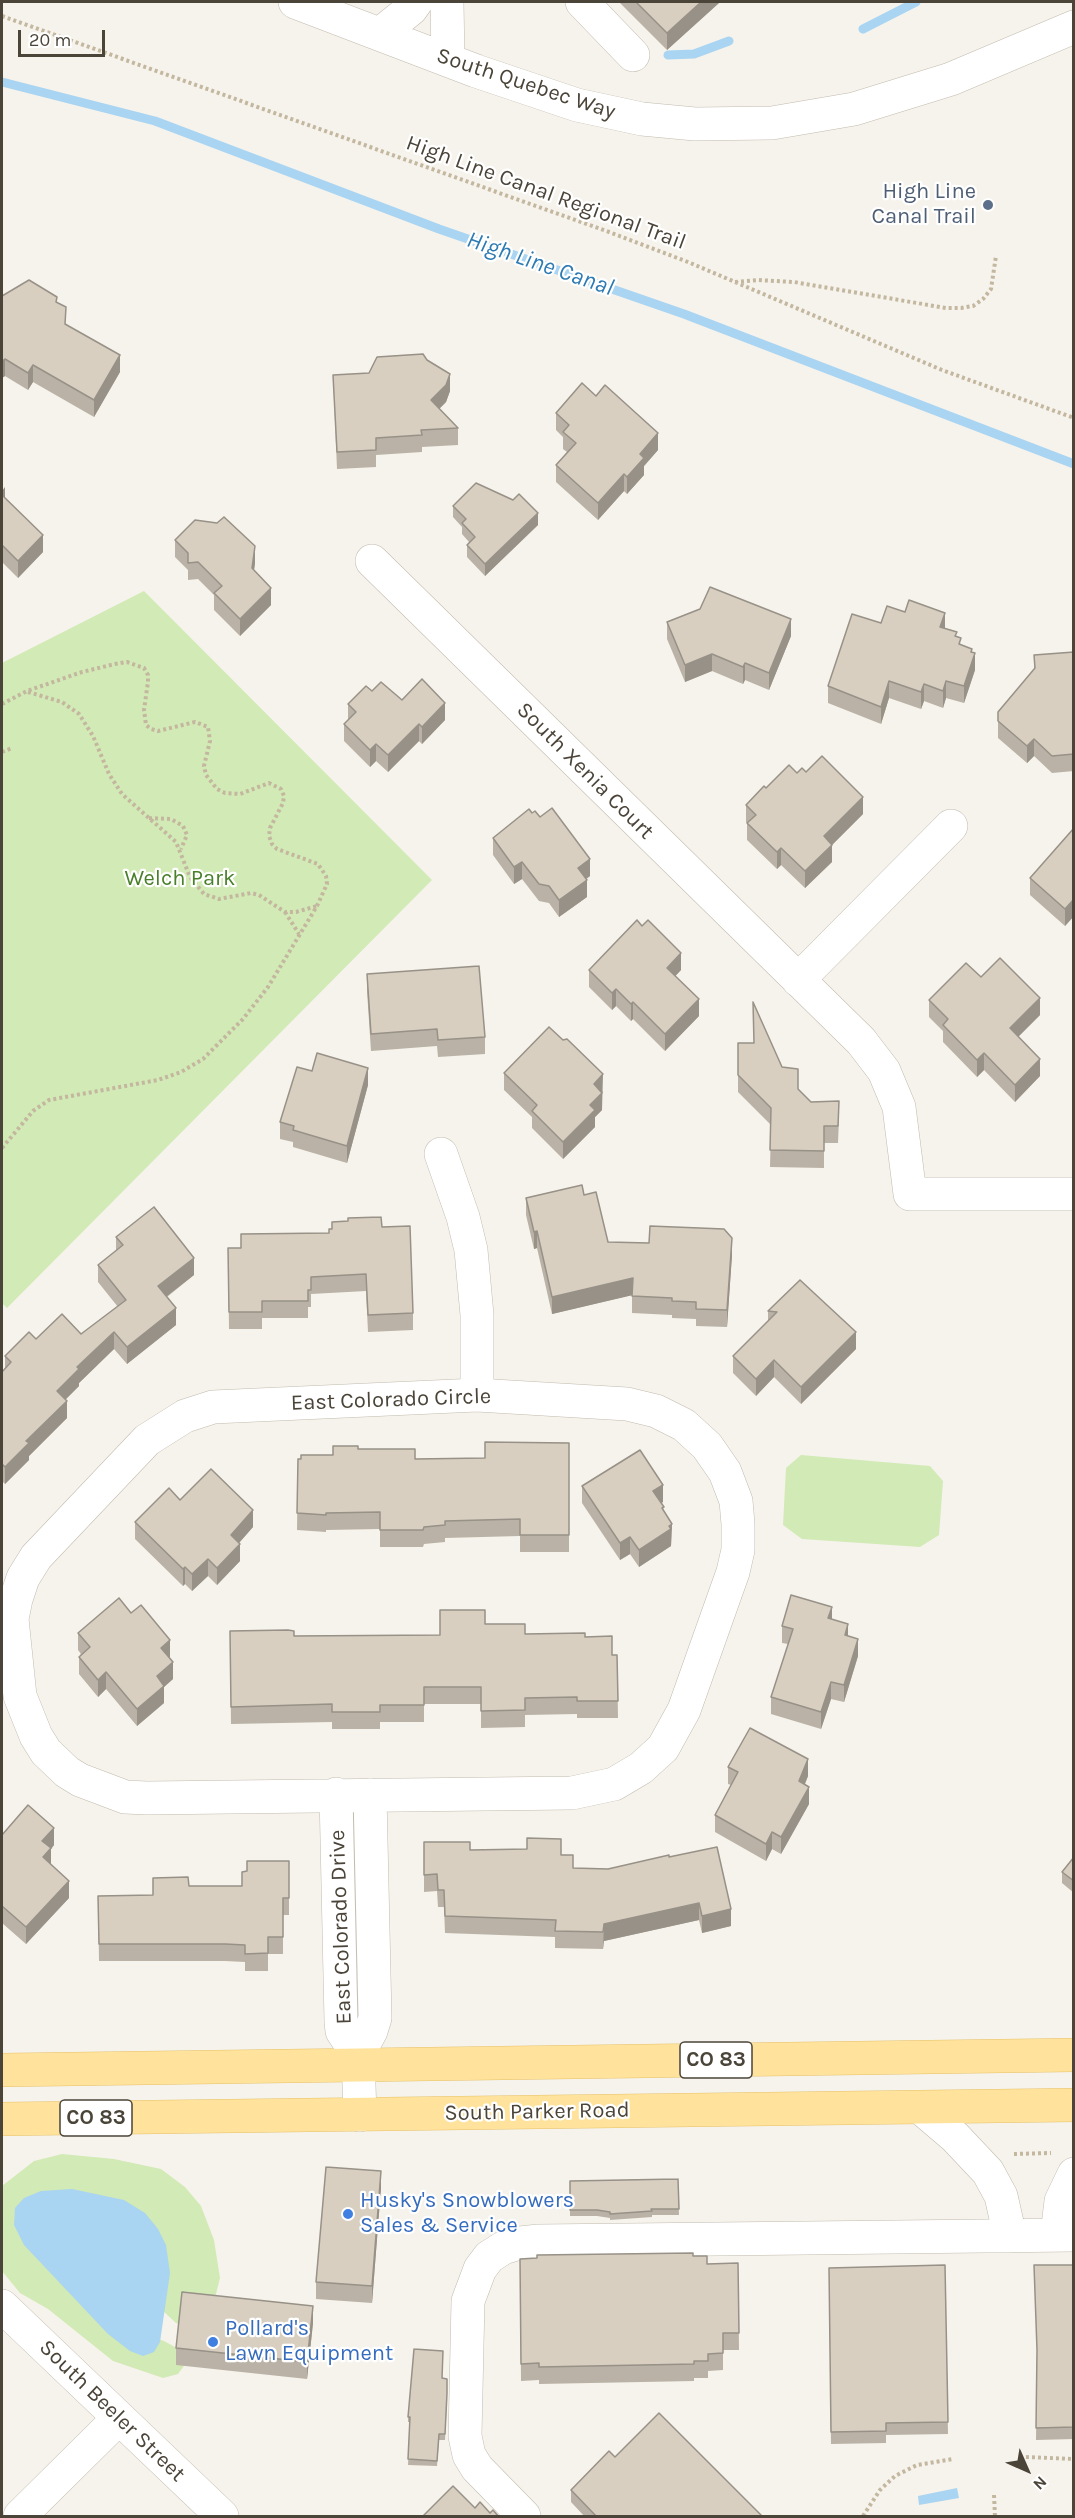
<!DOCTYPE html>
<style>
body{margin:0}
#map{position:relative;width:1075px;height:2518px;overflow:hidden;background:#f6f3ec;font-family:Karla,sans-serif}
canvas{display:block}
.frame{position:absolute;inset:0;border:3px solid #4b4439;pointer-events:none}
.north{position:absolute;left:997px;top:2440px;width:60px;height:60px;-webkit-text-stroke:4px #fff;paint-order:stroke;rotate:135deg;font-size:16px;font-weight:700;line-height:24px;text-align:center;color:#4b4439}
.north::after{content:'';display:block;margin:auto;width:21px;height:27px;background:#4b4439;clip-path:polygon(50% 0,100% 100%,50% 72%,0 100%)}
.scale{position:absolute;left:18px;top:30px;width:87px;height:27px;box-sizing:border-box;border:3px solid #4b4439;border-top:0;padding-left:8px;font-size:18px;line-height:21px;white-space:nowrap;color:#4b4439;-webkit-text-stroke:4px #fff;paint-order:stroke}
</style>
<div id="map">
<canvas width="1075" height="2518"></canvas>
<div class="frame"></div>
<div class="north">N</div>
<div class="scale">20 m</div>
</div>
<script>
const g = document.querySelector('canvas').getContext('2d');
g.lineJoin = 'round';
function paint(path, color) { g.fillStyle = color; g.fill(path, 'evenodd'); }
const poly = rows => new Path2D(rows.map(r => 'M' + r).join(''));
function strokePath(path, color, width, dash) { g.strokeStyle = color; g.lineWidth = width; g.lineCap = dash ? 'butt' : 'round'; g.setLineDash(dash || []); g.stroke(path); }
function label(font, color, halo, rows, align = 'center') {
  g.font = font + ' Karla,sans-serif'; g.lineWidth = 4.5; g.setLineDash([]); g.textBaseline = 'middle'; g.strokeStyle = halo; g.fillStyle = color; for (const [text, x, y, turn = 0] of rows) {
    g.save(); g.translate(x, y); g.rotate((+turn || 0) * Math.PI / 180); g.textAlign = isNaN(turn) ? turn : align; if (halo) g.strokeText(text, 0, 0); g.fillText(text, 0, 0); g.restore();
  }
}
const green = poly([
 [144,591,432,880,7,1308,2,1303,2,663],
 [801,1455,930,1466,943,1481,939,1535,920,1547,802,1539,783,1525,786,1468],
 [62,2154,114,2159,161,2169,185,2187,201,2206,214,2240,220,2278,210,2318,190,2327,176,2323,162,2310,135,2331,164,2341,186,2353,189,2359,178,2374,163,2378,113,2361,48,2309,20,2293,2,2271,2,2186,34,2161]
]);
const water = poly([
 [72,2189,124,2200,145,2213,158,2229,166,2245,170,2273,160,2342,154,2352,143,2356,130,2351,108,2334,24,2245,14,2225,15,2208,24,2198,41,2191],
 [957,2488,959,2498,919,2505,918,2496]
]);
const stream = poly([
 [863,29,916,2],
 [668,55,694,54,729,41],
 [2,82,155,121,439,229,684,314,1074,464]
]);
const path = poly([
 [2,16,609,232,688,262,942,370,1074,418],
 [735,282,758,280,794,282,946,308,961,308,973,306,983,299,991,289,996,256],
 [28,692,62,702,79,714,93,736,109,774,122,794,176,842,190,877,204,894,219,899,251,893,259,895,285,912,296,912,317,906],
 [2,704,27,691,82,672,115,664,127,662,144,668,148,675,148,682,144,710,146,725,151,729,158,731,195,722,208,727,210,741,204,766,206,775,217,789,225,793,240,794,269,783,281,789,284,796,283,803,270,828,269,836,272,844,277,849,318,864,326,876,327,884,317,906,268,987,243,1019,203,1059,181,1072,158,1080,49,1100,33,1111,2,1148],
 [2,752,12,748],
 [149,818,171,819,183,826,187,835,181,849],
 [285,912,299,934],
 [1014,2154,1051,2153],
 [1026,2457,1074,2459],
 [994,2495,995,2516],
 [863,2516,880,2490,895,2476,917,2465,953,2459]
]);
const minor = poly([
 [295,2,476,71,577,105,642,119,695,124,772,123,854,109,951,79,1074,27],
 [447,2,448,60],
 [582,2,633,55],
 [380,34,411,9,416,2],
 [372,561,861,1041,884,1071,899,1107,910,1194,1074,1194],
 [798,980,951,826],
 [441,1154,463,1217,471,1250,477,1315,477,1395],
 [477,1395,627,1404,656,1411,684,1425,707,1446,725,1472,736,1501,738,1524,738,1550,733,1572,684,1710,663,1748,641,1768,614,1784,572,1793,147,1798,125,1797,80,1780,67,1772,46,1752,36,1736,20,1696,12,1619,16,1599,23,1578,36,1557,147,1440,185,1416,213,1407,477,1395],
 [336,1794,341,2022,342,2031,358,2055],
 [921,2108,955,2137,988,2172,1001,2196,1010,2236],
 [360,2115,358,2055,371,2031,375,2018,370,1795],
 [1057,2235,1061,2201,1074,2174],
 [2,2306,222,2516],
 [20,2516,119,2418],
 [524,2516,477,2468,469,2455,465,2436,468,2301,480,2269,489,2257,503,2248,520,2243,539,2241,1074,2235]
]);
const major = poly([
 [2,2070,1074,2055],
 [2,2119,1074,2105]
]);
const wall = poly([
 [619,2,719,2,719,3,667,50],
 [2,296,57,302,66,325,120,372,94,417,33,382,28,390,5,376,2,378],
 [333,375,450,391,446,402,439,409,458,428,458,445,422,447,422,452,376,455,376,467,337,469],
 [556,413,658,450,644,466,644,475,627,494,624,491,598,520,556,482,556,465,567,452,563,449,563,437,556,430],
 [2,484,5,498,43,552,18,578,2,562],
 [453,506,538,525,485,576,467,557,467,545,469,542,462,534,462,527,453,517],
 [175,540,255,563,254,570,271,605,240,636,214,610,214,595,198,579,188,580,188,570,175,557],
 [667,622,791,636,769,690,745,680,743,684,712,671,685,682,667,639],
 [881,623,945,629,957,636,961,645,972,653,975,670,964,703,946,698,943,708,924,701,921,709,889,698,881,724,828,703,828,686],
 [1074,652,1074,771,1052,773,1034,756,1027,763,998,738,998,712,1034,669,1034,655],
 [372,691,402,700,445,720,422,744,419,741,388,772,376,761,370,767,344,741,344,724,348,721,348,704],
 [806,772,863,814,832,845,832,862,805,888,781,865,777,869,747,840,747,823,746,822,746,805,766,788,797,773],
 [532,813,590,876,586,879,587,897,559,917,549,903,539,901,522,879,514,884,493,855,493,838],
 [1074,828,1074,916,1065,926,1030,895,1030,878],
 [589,970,681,970,675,976,699,1016,665,1051,633,1019,631,1021,616,1006,612,1010,589,987],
 [367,974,485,1037,485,1054,438,1057,437,1046,371,1051,367,991],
 [981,977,1040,1015,1018,1037,1040,1076,1015,1102,984,1070,977,1077,943,1042,943,1031,929,1017,929,1000],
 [738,1043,782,1067,798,1089,811,1102,839,1118,838,1143,824,1143,824,1168,770,1167,771,1125,738,1092],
 [312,1071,368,1085,347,1163,293,1147,293,1142,280,1139,280,1122],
 [504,1073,603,1091,602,1093,602,1110,595,1117,595,1127,563,1159,532,1128,532,1117,504,1090],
 [584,1195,608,1242,732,1255,727,1327,696,1326,696,1319,672,1318,672,1315,632,1313,632,1295,552,1314,537,1248,534,1249,526,1215,526,1198],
 [382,1227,413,1313,413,1330,368,1332,366,1291,311,1294,311,1307,308,1307,308,1318,262,1318,262,1329,229,1329,228,1248,241,1248,329,1233],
 [116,1237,194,1275,167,1297,176,1325,127,1364,114,1349,79,1383,79,1386,66,1399,67,1418,29,1456,29,1460,5,1484,2,1481,2,1372,5,1369,5,1356,36,1339,81,1334,118,1307,98,1282,98,1265,116,1251],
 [800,1280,856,1349,801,1404,774,1377,756,1396,733,1373,733,1356,768,1321,768,1311],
 [569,1443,569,1552,520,1552,520,1536,445,1538,445,1542,424,1544,423,1547,380,1547,380,1529,326,1530,326,1532,297,1530,298,1459,333,1455,358,1449,415,1459,485,1458],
 [582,1486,663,1502,661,1503,664,1511,672,1524,671,1546,639,1567,630,1554,620,1560,582,1503],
 [180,1500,253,1527,239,1543,240,1561,217,1585,208,1576,192,1591,185,1584,183,1586,135,1539,135,1522],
 [832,1619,848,1636,858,1656,844,1702,831,1699,821,1729,771,1714,771,1697,788,1644,782,1643,782,1626],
 [485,1624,525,1634,585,1637,612,1655,617,1655,618,1718,577,1718,577,1714,525,1715,525,1727,481,1728,481,1704,424,1704,424,1722,380,1722,380,1729,332,1729,332,1722,231,1724,230,1631,294,1636,440,1635],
 [78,1633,170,1657,169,1658,173,1679,164,1687,164,1703,137,1726,106,1689,98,1697,79,1674,79,1657,81,1654,78,1650],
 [728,1767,808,1776,805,1784,809,1804,781,1854,772,1849,766,1861,715,1832,715,1815,731,1785,728,1784],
 [2,1835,54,1845,51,1849,51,1864,69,1898,26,1944,2,1923],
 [424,1842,470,1850,561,1855,573,1868,608,1869,669,1857,731,1926,702,1933,699,1920,604,1941,603,1949,555,1948,555,1937,445,1933,444,1907,438,1907,437,1891,424,1892],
 [1074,1857,1074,1893,1062,1883,1062,1872],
 [289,1861,289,1915,283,1915,283,1954,268,1954,268,1971,245,1971,245,1962,225,1961,99,1961,98,1896,153,1895,153,1878,189,1886,242,1886,247,1871],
 [678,2179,679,2215,652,2215,652,2217,610,2220,610,2218,597,2216,570,2216,570,2181],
 [381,2188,372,2303,316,2299,316,2282],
 [693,2256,707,2264,738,2263,739,2350,723,2350,723,2370,708,2371,708,2378,694,2378,694,2381,539,2384,539,2380,521,2381,520,2259],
 [945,2265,948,2434,886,2435,886,2443,831,2444,829,2268],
 [1074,2265,1074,2439,1036,2440,1037,2358],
 [313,2323,307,2379,176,2365,176,2348],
 [442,2378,447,2399,445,2440,439,2440,437,2466,408,2465,410,2422,408,2422,408,2417],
 [615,2457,763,2517,585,2517,571,2502,571,2490]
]);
const shadedWall = poly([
 [701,2,719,2,719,3,667,50,667,33],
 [120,355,120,372,94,417,94,400],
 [5,359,5,376,2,378,2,361],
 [33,365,33,382,28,390,28,373],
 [450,374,450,391,446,402,431,417,431,400],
 [658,433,658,450,644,466,644,475,627,494,627,477,640,454],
 [624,474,624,491,598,520,598,503],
 [5,487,5,504,2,508,2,491],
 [538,513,538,525,485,576,485,564],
 [43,535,43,552,18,578,18,561],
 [255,546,255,563,252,585,252,568],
 [271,588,271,605,240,636,240,619],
 [945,613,945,630,940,627],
 [791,619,791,636,769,690,769,673],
 [972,649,972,661,975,653,975,670,964,703,964,686],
 [712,654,712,671,685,682,685,665],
 [745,663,745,680,743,684,743,667],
 [889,681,889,698,881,724,881,707],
 [946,681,946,698,943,708,943,691],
 [924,684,924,701,921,709,921,692],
 [445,703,445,720,422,744,422,727],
 [419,724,419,741,388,772,388,755],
 [1034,739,1034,756,1027,763,1027,746],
 [376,744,376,761,370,767,370,750],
 [863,797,863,814,832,845,832,862,805,888,805,871,824,836],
 [781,848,781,865,777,869,777,852],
 [590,859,590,876,578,885,578,868],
 [522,862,522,879,514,884,514,867],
 [587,880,587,897,559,917,559,900],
 [1074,899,1074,916,1065,926,1065,909],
 [681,953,681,970,667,985,667,968],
 [616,989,616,1006,612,1010,612,993],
 [1040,998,1040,1015,1010,1045,1010,1028],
 [699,999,699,1016,665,1051,665,1034],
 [633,1002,633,1019,631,1021,631,1004],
 [984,1053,984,1070,977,1077,977,1060],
 [1040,1059,1040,1076,1015,1102,1015,1085],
 [368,1068,368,1085,347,1163,347,1146],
 [603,1074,602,1110,595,1117,595,1127,563,1159,563,1142,590,1105,594,1084],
 [537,1231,537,1248,534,1249,534,1232],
 [732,1238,732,1255,727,1327,727,1310],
 [194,1258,194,1275,158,1303,158,1286],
 [633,1278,633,1295,552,1314,552,1297],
 [176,1308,176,1325,127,1364,127,1347],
 [114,1332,114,1349,79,1383,79,1386,57,1408,57,1391,77,1367],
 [856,1332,856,1349,801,1404,801,1387],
 [774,1360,774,1377,756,1396,756,1379],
 [67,1401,67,1418,29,1456,29,1460,5,1484,5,1467,26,1441],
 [663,1485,663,1502,653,1508,653,1491],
 [253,1510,253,1527,231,1552,231,1535],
 [672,1524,671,1546,639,1567,639,1550],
 [630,1537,630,1554,620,1560,620,1543],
 [240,1544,240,1561,217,1585,217,1568],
 [208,1559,208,1576,192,1591,192,1574],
 [185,1567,185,1584,183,1586,183,1569],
 [832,1607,832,1624,828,1618],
 [848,1624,848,1641,845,1635],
 [858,1639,858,1656,844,1702,844,1685],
 [170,1640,170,1657,161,1665,161,1648],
 [173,1662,173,1679,164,1687,164,1703,137,1726,137,1709,157,1676],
 [106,1672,106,1689,98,1697,98,1680],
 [831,1682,831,1699,821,1729,821,1712],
 [808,1759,808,1776,799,1798,799,1781],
 [809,1787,809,1804,781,1854,781,1837],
 [54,1828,54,1845,51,1849,51,1865,43,1874,42,1841],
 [772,1832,772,1849,766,1861,766,1844],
 [69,1881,69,1898,26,1944,26,1927],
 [699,1903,699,1920,604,1941,603,1949,604,1924],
 [731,1909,731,1926,702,1933,702,1916],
 [381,2171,381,2188,372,2303,372,2286],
 [313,2306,313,2323,307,2379,307,2362]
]);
const building = poly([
 [636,2,701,2,667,33,636,2],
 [29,280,57,297,56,302,66,307,65,324,120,355,94,400,33,365,28,373,5,359,2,361,2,296,29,280],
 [423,354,427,360,450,374,446,385,431,400,458,428,421,430,422,435,376,438,376,450,337,452,333,375,369,373,377,357,423,354],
 [582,383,596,396,605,385,658,433,640,454,644,458,627,477,624,474,598,503,556,465,576,443,563,432,569,425,556,413,582,383],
 [476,483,513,500,519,494,538,513,485,564,467,545,475,537,462,523,466,519,453,506,476,483],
 [2,495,43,535,18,561,2,545,2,495],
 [224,517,255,546,252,568,271,588,240,619,214,593,222,586,198,562,188,563,188,553,175,540,195,520,217,523,224,517],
 [710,587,791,619,769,673,745,663,743,667,712,654,685,665,667,622,700,609,710,587],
 [909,600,945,613,940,627,957,632,955,636,961,638,959,644,972,649,971,652,975,653,964,686,946,681,943,691,924,684,921,692,889,681,881,707,828,686,852,614,881,623,887,606,905,612,909,600],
 [1074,652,1074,754,1052,756,1034,739,1027,746,998,721,998,712,1035,668,1034,655,1074,652],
 [422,679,445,703,422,727,419,724,388,755,376,744,370,750,344,724,356,712,348,704,366,686,372,691,381,682,402,700,422,679],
 [822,756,863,797,824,836,832,845,805,871,781,848,777,852,747,823,756,815,746,805,764,786,766,788,789,765,797,773,802,768,806,772,822,756],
 [552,808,590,859,578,868,587,880,559,900,549,886,539,884,522,862,514,867,493,838,529,809,532,813,535,811,540,817,552,808],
 [1074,828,1074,899,1065,909,1030,878,1074,828],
 [637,920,642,926,648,920,681,953,667,968,699,999,665,1034,633,1002,631,1004,616,989,612,993,589,970,637,920],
 [1000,958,1040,998,1010,1028,1040,1059,1015,1085,984,1053,977,1060,943,1025,948,1019,929,1000,966,963,981,977,1000,958],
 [479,966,485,1037,438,1040,437,1029,371,1034,367,974,479,966],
 [753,1002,782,1067,798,1069,798,1089,811,1102,839,1101,838,1126,824,1126,824,1151,770,1150,771,1108,738,1075,738,1043,754,1043,753,1002],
 [549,1027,563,1040,567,1039,603,1074,594,1084,602,1093,590,1105,595,1110,563,1142,532,1111,537,1105,504,1073,549,1027],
 [317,1053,368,1068,347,1146,293,1130,294,1126,280,1122,297,1067,312,1071,317,1053],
 [582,1185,584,1195,596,1192,608,1242,649,1243,650,1226,724,1229,732,1238,727,1310,696,1309,696,1302,672,1301,672,1298,632,1296,633,1278,552,1297,537,1231,534,1232,526,1198,582,1185],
 [154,1207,194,1258,158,1286,176,1308,127,1347,114,1332,77,1367,79,1369,57,1391,67,1401,26,1441,29,1443,5,1467,2,1464,2,1372,11,1362,5,1356,29,1332,36,1339,62,1314,81,1334,126,1300,98,1265,123,1245,116,1237,154,1207],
 [381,1217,382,1227,410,1226,413,1313,368,1315,366,1274,311,1277,311,1290,308,1290,308,1301,262,1301,262,1312,229,1312,228,1248,241,1248,241,1234,329,1233,329,1229,332,1229,332,1222,348,1221,348,1218,381,1217],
 [800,1280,856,1332,801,1387,774,1360,756,1379,733,1356,777,1312,768,1311,800,1280],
 [485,1442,569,1443,569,1535,520,1535,520,1519,445,1521,445,1525,424,1527,423,1530,380,1530,380,1512,326,1513,326,1515,297,1513,298,1459,301,1459,301,1455,333,1455,333,1446,358,1446,358,1449,415,1449,415,1459,485,1458,485,1442],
 [640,1450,663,1485,653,1491,664,1507,662,1508,672,1524,669,1526,671,1529,639,1550,630,1537,620,1543,582,1486,640,1450],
 [211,1469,253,1510,231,1535,240,1544,217,1568,208,1559,192,1574,185,1567,183,1569,135,1522,169,1488,180,1500,211,1469],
 [791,1595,832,1607,828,1618,848,1624,845,1635,858,1639,844,1685,831,1682,821,1712,771,1697,793,1629,782,1626,791,1595],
 [119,1598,131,1613,141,1605,170,1640,161,1648,173,1662,157,1676,164,1686,137,1709,106,1672,98,1680,79,1657,90,1647,78,1633,119,1598],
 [440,1610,485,1610,485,1624,525,1624,525,1634,585,1633,585,1637,612,1636,612,1655,617,1655,618,1701,577,1701,577,1697,525,1698,525,1710,481,1711,481,1687,424,1687,424,1705,380,1705,380,1712,332,1712,332,1704,231,1707,230,1631,288,1630,294,1631,294,1636,440,1635,440,1610],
 [750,1728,808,1759,799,1781,809,1787,781,1837,772,1832,766,1844,715,1815,738,1772,728,1767,750,1728],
 [28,1805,54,1828,42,1841,51,1848,43,1857,69,1881,26,1927,2,1906,2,1835,28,1805],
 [527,1838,561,1839,561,1855,573,1855,573,1868,608,1869,669,1855,669,1857,717,1847,731,1909,702,1916,699,1903,604,1924,603,1932,555,1931,556,1920,445,1916,444,1890,438,1890,437,1874,424,1875,424,1842,470,1842,470,1850,527,1849,527,1838],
 [1074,1857,1074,1881,1062,1872,1074,1857],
 [247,1861,289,1861,289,1898,283,1898,283,1937,268,1937,268,1953,245,1954,245,1945,225,1944,99,1944,98,1896,153,1895,153,1878,188,1877,189,1886,242,1886,242,1872,247,1871,247,1861],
 [326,2167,381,2171,372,2286,316,2282,326,2167],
 [678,2179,679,2209,651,2209,652,2211,610,2214,610,2212,597,2210,570,2210,570,2181,678,2179],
 [693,2253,693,2256,707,2256,707,2264,738,2263,739,2333,723,2333,723,2353,708,2354,708,2361,694,2361,694,2364,539,2367,539,2363,521,2364,520,2259,537,2258,537,2255,693,2253],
 [945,2265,948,2422,886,2423,886,2431,831,2432,829,2268,945,2265],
 [1034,2265,1074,2265,1074,2427,1036,2428,1037,2350,1034,2265],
 [182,2292,313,2306,307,2362,176,2348,182,2292],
 [414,2349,443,2351,442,2378,447,2379,447,2393,445,2434,439,2434,437,2461,408,2459,410,2417,408,2417,414,2349],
 [659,2413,763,2517,597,2517,571,2490,609,2451,615,2457,659,2413],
 [453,2486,475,2508,480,2502,490,2513,493,2510,499,2517,422,2517,453,2486]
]);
const markers = [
 [988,205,6,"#5c6f8a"],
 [348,2214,6,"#3f7fe0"],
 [213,2342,6,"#3f7fe0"]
];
const shields = [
 [716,2060,72],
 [96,2118,72]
];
const shieldNames = [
 ["CO 83",716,2060],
 ["CO 83",96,2118]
];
const streetNames = [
 ["South Quebec Way",526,84,18],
 ["High Line Canal Regional Trail",546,193,20],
 ["South Xenia Court",585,771,45],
 ["East Colorado Circle",391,1400,-2],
 ["East Colorado Drive",341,1927,-92],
 ["South Parker Road",537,2112,-1],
 ["South Beeler Street",112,2411,44]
];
const serviceNames = [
 ["High Line",976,192],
 ["Canal Trail",976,217]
];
const parkNames = [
 ["Welch Park",180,879]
];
const shopNames = [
 ["Husky's Snowblowers",360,2201],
 ["Sales & Service",360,2226],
 ["Pollard's",225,2329],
 ["Lawn Equipment",225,2354]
];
const waterNames = [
 ["High Line Canal",540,264,19]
];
paint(green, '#d2eab5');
paint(water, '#a9d4f2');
strokePath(stream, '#a9d4f2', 9);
strokePath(minor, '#c2bbae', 34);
strokePath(major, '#e6c16a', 34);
strokePath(path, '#c4b79f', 4, [3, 3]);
strokePath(minor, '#fff', 33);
strokePath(major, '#ffe39c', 33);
paint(wall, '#bab2a6');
paint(shadedWall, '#979187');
paint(building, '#d8cfc1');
strokePath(building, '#979187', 1.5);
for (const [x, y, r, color] of markers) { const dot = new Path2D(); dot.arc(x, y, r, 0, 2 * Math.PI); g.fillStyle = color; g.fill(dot); strokePath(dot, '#fff', 2); }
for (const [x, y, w] of shields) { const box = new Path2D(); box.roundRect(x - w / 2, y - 18, w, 36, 4.5); g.fillStyle = '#fff'; g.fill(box); strokePath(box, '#4b4439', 1.5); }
label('bold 21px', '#4b4439', null, shieldNames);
label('22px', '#4b4439', '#fff', streetNames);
label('22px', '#4e5e75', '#fff', serviceNames, 'right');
label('22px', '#4a7f2a', '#fff', parkNames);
label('22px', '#366cbe', '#fff', shopNames, 'left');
label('italic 24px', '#2e7ab2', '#fff', waterNames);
</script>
